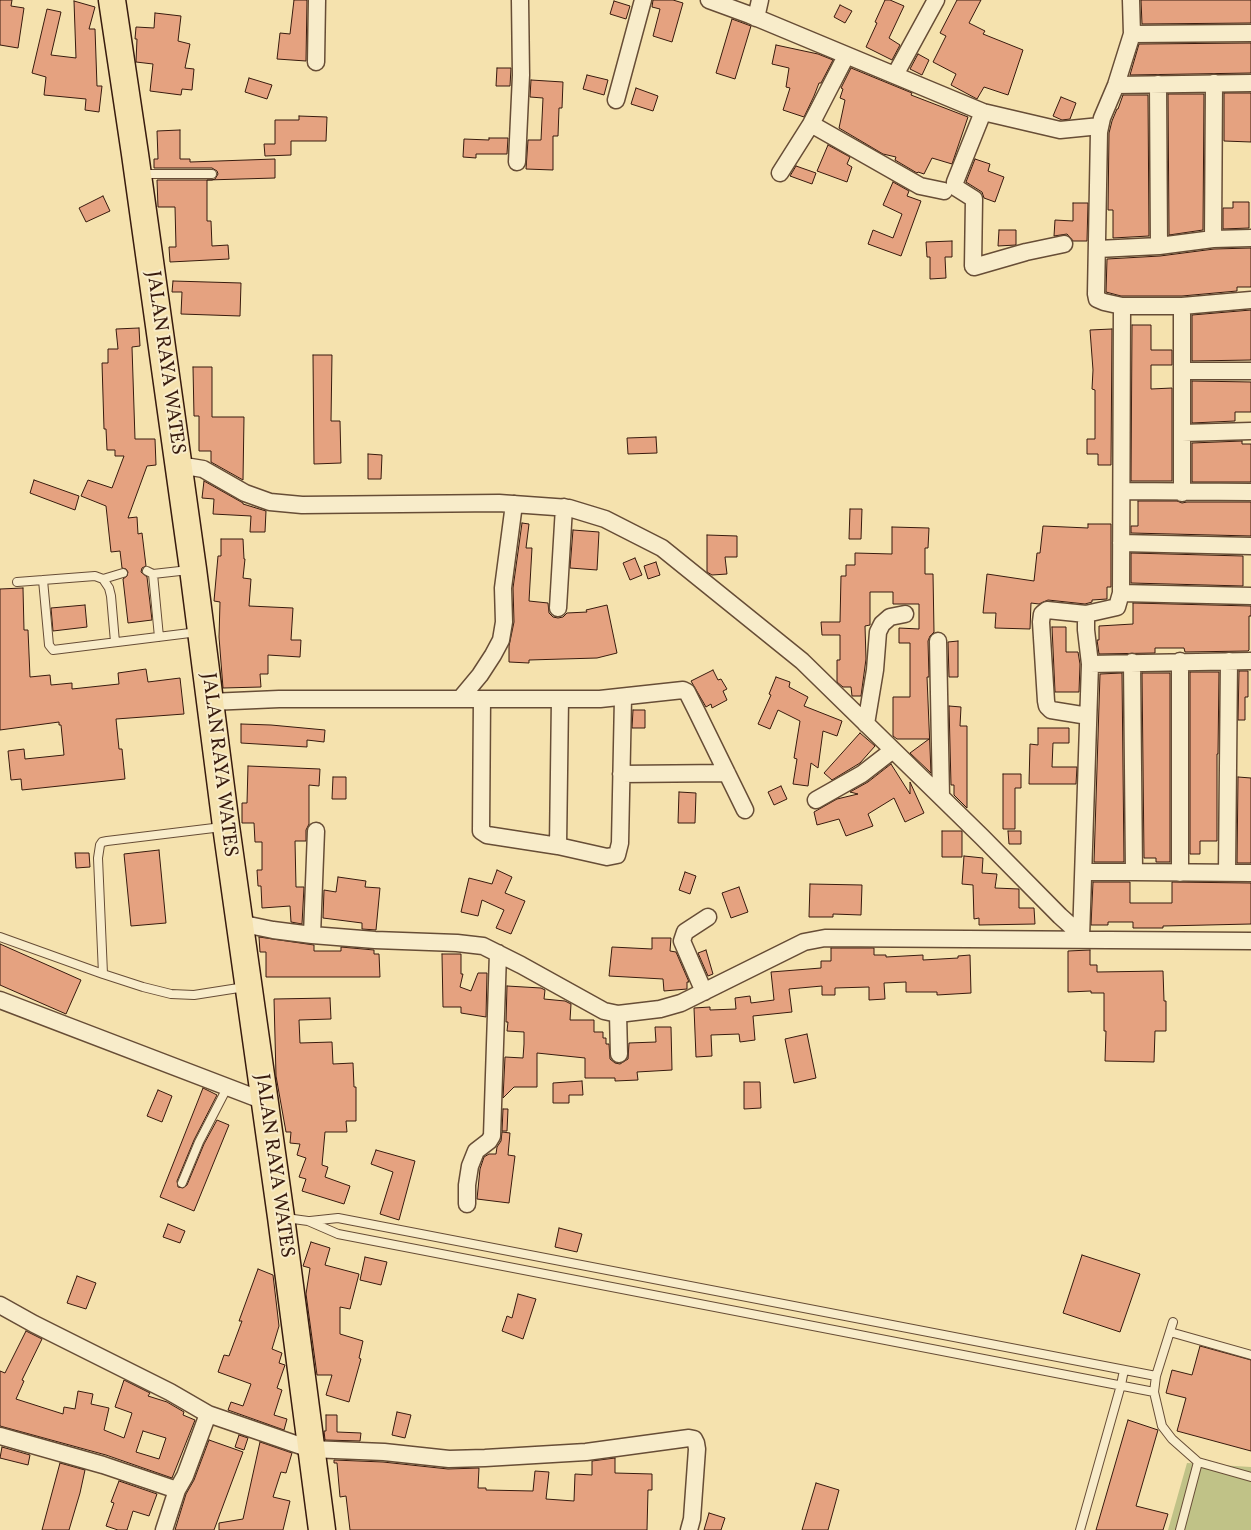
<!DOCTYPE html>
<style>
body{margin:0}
canvas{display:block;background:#f5e2ae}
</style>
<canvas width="1251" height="1530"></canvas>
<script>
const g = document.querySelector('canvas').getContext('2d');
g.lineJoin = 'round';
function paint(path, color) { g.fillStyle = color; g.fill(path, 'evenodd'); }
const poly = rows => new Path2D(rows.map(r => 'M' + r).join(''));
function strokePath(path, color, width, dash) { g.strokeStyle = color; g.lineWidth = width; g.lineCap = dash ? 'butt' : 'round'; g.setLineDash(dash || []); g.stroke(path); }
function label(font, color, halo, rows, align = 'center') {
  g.font = font + ' Vollkorn,serif'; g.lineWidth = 4; g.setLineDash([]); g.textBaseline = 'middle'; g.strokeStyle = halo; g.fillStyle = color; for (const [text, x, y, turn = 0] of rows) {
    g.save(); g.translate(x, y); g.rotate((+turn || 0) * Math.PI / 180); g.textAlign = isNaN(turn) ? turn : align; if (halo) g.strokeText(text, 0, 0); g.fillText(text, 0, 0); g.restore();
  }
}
const green = poly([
 [1187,1463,1251,1467,1251,1530,1168,1530]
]);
const building = poly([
 [0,0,12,0,11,6,24,8,18,48,0,45,0,0],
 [294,0,307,0,306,61,277,59,280,33,290,34,294,0],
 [653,0,673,0,683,3,672,42,653,36,660,9,652,7,653,0],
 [885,0,890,0,904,6,889,38,900,45,892,60,866,47,877,23,875,22,885,0],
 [957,0,981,0,969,23,985,31,983,34,1023,50,1008,95,984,87,977,99,951,85,956,74,933,62,946,36,940,33,957,0],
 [1141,0,1251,0,1251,23,1142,24,1141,0],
 [74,1,95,7,89,29,95,29,97,86,102,86,99,112,85,110,86,99,44,95,46,77,32,73,47,9,61,12,51,55,76,58,74,1],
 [614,1,630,6,626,19,610,14,614,1],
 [840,5,852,11,845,23,834,17,840,5],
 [155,13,181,16,178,41,190,44,185,68,194,69,192,90,182,89,181,95,150,91,153,64,136,62,137,39,135,39,136,27,154,28,155,13],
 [732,19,751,26,735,79,716,73,732,19],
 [1251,43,1251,73,1130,75,1139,44,1251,43],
 [776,45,818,54,833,60,821,83,819,83,814,96,804,117,783,110,790,88,786,87,789,68,772,64,776,45],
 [918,54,929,60,922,75,910,69,918,54],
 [497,68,511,68,510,86,496,86,497,68],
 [851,68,912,93,911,95,968,117,952,164,932,158,924,174,918,172,917,173,895,160,896,157,883,154,839,128,845,100,840,98,843,89,841,88,851,68],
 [587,75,608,80,604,95,583,89,587,75],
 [249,78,272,85,267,99,245,92,249,78],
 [531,80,563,82,562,108,559,108,558,136,553,136,553,170,526,169,528,140,541,140,543,98,530,97,531,80],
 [636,88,658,96,653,111,631,104,636,88],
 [1224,93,1251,93,1251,142,1224,141,1224,93],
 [1168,94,1204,94,1203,230,1169,235,1168,94],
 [1123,95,1148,95,1149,236,1113,238,1113,210,1108,210,1109,133,1112,121,1117,109,1118,109,1123,95],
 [1061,97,1076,103,1070,119,1062,120,1053,116,1061,97],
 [299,116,327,117,326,141,291,141,291,155,265,156,264,144,275,144,275,120,299,120,299,116],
 [180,130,180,159,190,159,190,162,275,159,275,178,207,180,207,221,211,221,212,246,228,245,229,259,170,262,169,247,176,247,175,207,158,207,157,180,212,180,215,179,218,174,217,171,212,168,154,168,154,159,158,159,157,131,180,130],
 [489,138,508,138,507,154,476,154,476,158,463,157,464,139,489,140,489,138],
 [828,145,850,157,847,164,852,167,847,182,817,171,828,145],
 [975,159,990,164,988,171,1004,177,995,202,984,198,982,192,966,182,975,159],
 [796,166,816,173,812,184,790,176,796,166],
 [893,182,909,191,907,196,921,201,901,256,868,244,873,230,893,238,902,214,883,205,893,182],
 [103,196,110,211,86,222,79,208,103,196],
 [1233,202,1249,202,1249,228,1223,229,1223,208,1233,208,1233,202],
 [1073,203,1088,203,1087,241,1073,241,1067,234,1054,236,1055,220,1073,221,1073,203],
 [999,230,1016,230,1016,245,998,246,999,230],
 [952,241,952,257,945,257,946,278,930,279,930,257,927,257,926,242,952,241],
 [1251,248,1251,287,1237,287,1237,291,1182,296,1121,296,1106,292,1107,259,1160,256,1214,249,1251,248],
 [173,281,241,283,240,316,181,314,182,292,172,292,173,281],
 [1251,310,1251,360,1192,361,1192,315,1251,310],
 [1132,325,1151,325,1151,350,1172,350,1172,365,1151,365,1151,389,1172,388,1172,481,1131,481,1132,325],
 [139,328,140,346,132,347,135,439,155,439,156,465,147,466,128,518,137,517,138,534,142,533,146,566,142,568,141,572,147,577,152,620,128,623,123,579,127,576,128,572,126,569,122,568,120,551,111,552,106,506,81,496,88,480,112,488,124,456,115,456,115,450,107,450,106,429,104,429,102,363,108,363,108,349,118,349,116,329,139,328],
 [1112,329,1111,465,1098,465,1098,454,1087,454,1087,439,1095,439,1095,390,1092,389,1093,370,1090,330,1112,329],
 [313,355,332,355,331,421,340,421,341,463,314,464,313,355],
 [193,367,212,367,212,417,244,417,243,480,211,462,211,451,199,451,199,416,194,416,193,367],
 [1192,381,1251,382,1251,412,1235,412,1235,421,1192,423,1192,381],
 [656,437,657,453,628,454,627,438,656,437],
 [1242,441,1242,444,1251,444,1251,482,1192,482,1192,443,1242,441],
 [368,454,382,455,381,479,368,479,368,454],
 [34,480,79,496,75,510,30,493,34,480],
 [204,481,243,503,243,504,266,511,265,532,250,532,251,516,213,514,214,499,202,498,204,481],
 [1138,501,1177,501,1182,503,1187,502,1251,502,1251,536,1131,533,1131,526,1138,526,1138,501],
 [850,509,862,509,861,539,849,539,850,509],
 [522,523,529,524,526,548,532,548,529,601,548,603,549,613,553,617,558,618,563,617,567,613,587,612,586,610,607,605,617,653,597,658,529,660,529,663,509,662,509,646,514,622,513,588,522,523],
 [1088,524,1111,524,1111,587,1107,587,1107,599,1092,600,1092,602,1085,604,1048,600,1039,604,1031,603,1030,629,995,628,996,613,983,613,987,574,1034,581,1037,553,1040,553,1043,526,1088,528,1088,524],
 [892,527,929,528,928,548,925,548,925,574,933,574,934,632,930,636,928,641,929,677,927,677,931,773,910,753,929,739,897,739,893,736,893,697,910,697,910,643,899,643,899,628,919,629,919,604,893,604,893,592,870,592,870,625,865,626,866,659,861,696,852,696,851,687,843,687,837,682,837,660,840,660,840,635,822,635,821,622,840,622,841,576,846,576,846,565,855,565,855,553,892,554,892,527],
 [573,530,599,532,597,570,570,568,573,530],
 [707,535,737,536,737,557,725,557,727,574,712,575,707,572,707,535],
 [221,539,243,539,244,559,245,559,243,578,251,579,249,606,293,608,291,640,301,640,300,657,268,655,268,674,260,674,261,687,223,688,219,637,220,602,214,601,218,556,221,556,221,539],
 [1131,553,1243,556,1243,586,1131,583,1131,553],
 [635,558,642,575,630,580,623,563,635,558],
 [656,562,660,575,648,579,644,566,656,562],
 [23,588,24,630,28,630,30,677,50,675,51,685,72,683,72,689,119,684,118,673,146,669,148,682,180,678,184,714,116,719,119,749,122,749,125,779,22,790,21,779,11,780,8,751,24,749,25,759,64,755,61,725,59,725,59,722,0,730,0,589,23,588],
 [1133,603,1251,606,1251,616,1249,616,1249,650,1248,651,1185,652,1184,648,1155,648,1155,653,1099,654,1097,640,1099,640,1099,626,1133,624,1133,603],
 [85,605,87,627,53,631,51,608,85,605],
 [1052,627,1066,627,1066,652,1078,652,1080,664,1079,692,1055,692,1052,627],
 [958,641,958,677,949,677,948,642,958,641],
 [713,670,718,680,721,679,727,689,723,691,727,700,712,708,711,704,706,707,691,681,713,670],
 [1239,671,1248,671,1248,697,1245,697,1245,720,1238,720,1239,671],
 [1190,672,1219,672,1218,754,1217,754,1217,841,1200,841,1200,854,1190,854,1190,672],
 [1122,673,1124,862,1094,862,1100,674,1122,673],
 [1142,673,1170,673,1170,862,1156,862,1156,858,1144,858,1142,673],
 [776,677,790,682,789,687,808,697,804,706,842,721,837,736,823,731,818,768,811,763,808,786,793,784,797,759,794,758,800,721,778,710,770,729,758,724,771,695,769,694,776,677],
 [949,706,961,707,960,726,967,726,967,808,954,795,954,785,951,785,949,706],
 [633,710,645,710,645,728,632,728,633,710],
 [241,724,271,725,325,730,324,742,307,740,307,747,241,743,241,724],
 [1038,728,1069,728,1069,743,1053,743,1052,767,1077,767,1076,784,1029,784,1030,744,1038,745,1038,728],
 [860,733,875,746,860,763,832,780,824,773,860,733],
 [891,764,910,794,910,782,924,813,905,822,894,798,868,814,873,826,846,836,839,819,817,825,814,812,837,799,858,794,850,792,868,782,891,764],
 [248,766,320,769,319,786,309,785,309,824,306,830,306,841,295,841,296,887,304,887,302,924,291,922,290,906,262,908,261,886,258,886,257,870,262,870,262,842,255,842,254,823,242,823,242,803,247,803,248,766],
 [1003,774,1021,774,1021,788,1015,788,1015,829,1003,829,1003,774],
 [333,777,346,777,346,799,332,799,333,777],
 [1238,777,1251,778,1251,863,1237,863,1238,777],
 [781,786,787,799,774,805,768,792,781,786],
 [679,792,696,793,695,823,678,823,679,792],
 [942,831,962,831,962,857,942,857,942,831],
 [1008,831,1021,831,1021,844,1009,844,1008,831],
 [159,850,166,923,131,926,124,854,159,850],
 [75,853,89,853,90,867,76,868,75,853],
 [964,856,983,858,982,873,997,874,995,888,1019,889,1019,908,1034,908,1035,924,979,925,979,918,974,919,973,885,962,884,964,856],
 [497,870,512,877,505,893,525,901,511,934,496,928,504,910,482,900,478,916,461,912,469,878,492,884,497,870],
 [685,872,696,876,690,894,679,890,685,872],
 [338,877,366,881,365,887,380,888,376,930,362,929,362,923,323,918,324,890,336,892,338,877],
 [1093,882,1130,882,1130,903,1172,903,1172,882,1251,883,1251,924,1163,926,1163,928,1133,928,1133,922,1108,922,1108,925,1091,925,1093,882],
 [810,884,862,885,861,915,833,914,833,917,809,917,810,884],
 [739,887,748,912,731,918,722,893,739,887],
 [259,937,314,945,314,951,341,951,341,947,374,950,374,954,379,954,380,977,266,977,266,952,260,952,259,937],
 [652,938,671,938,670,951,676,952,689,982,687,982,687,989,664,991,663,979,609,976,612,947,652,949,652,938],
 [0,944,81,980,66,1014,0,985,0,944],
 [831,948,874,948,874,955,886,955,886,957,923,955,923,960,958,958,958,956,970,955,971,993,937,995,937,992,906,992,906,982,884,983,885,999,869,1000,869,987,835,988,835,995,822,995,822,986,789,989,792,1012,753,1016,755,1040,740,1042,739,1034,711,1035,712,1056,696,1057,694,1008,710,1007,710,1010,736,1009,735,998,750,996,751,1003,774,1000,771,972,821,968,821,961,831,961,831,948],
 [706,950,713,974,708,976,698,953,706,950],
 [1090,950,1090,965,1097,965,1097,972,1163,971,1164,1001,1166,1001,1166,1031,1155,1031,1154,1062,1105,1061,1106,1031,1104,1031,1104,993,1091,993,1091,991,1068,992,1068,951,1090,950],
 [442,954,461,954,461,974,463,974,460,987,471,991,478,973,487,973,486,1017,461,1013,461,1007,443,1007,442,954],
 [507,986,541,988,545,990,544,999,565,1001,571,1004,570,1020,594,1020,594,1032,603,1032,603,1038,606,1038,606,1044,609,1044,610,1059,615,1063,620,1064,628,1059,629,1043,656,1042,655,1027,671,1027,672,1070,637,1072,638,1080,615,1081,615,1078,585,1078,585,1058,537,1053,537,1087,514,1087,503,1098,505,1057,523,1058,524,1044,524,1032,507,1031,508,1022,506,1022,507,986],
 [330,998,331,1019,299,1020,300,1043,332,1042,333,1064,353,1063,354,1087,356,1087,356,1121,346,1121,347,1132,325,1132,322,1165,328,1167,325,1177,350,1186,344,1204,302,1191,306,1179,299,1177,306,1158,297,1155,300,1144,290,1143,291,1132,286,1132,276,1076,274,999,330,998],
 [807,1034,816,1078,794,1083,785,1039,807,1034],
 [582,1081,583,1095,569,1095,569,1103,553,1103,553,1083,582,1081],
 [744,1082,760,1082,761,1108,744,1109,744,1082],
 [203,1088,217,1095,194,1140,177,1181,178,1187,183,1188,187,1185,204,1144,217,1120,229,1125,194,1211,160,1197,203,1088],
 [158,1090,172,1096,162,1122,147,1116,158,1090],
 [503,1109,508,1109,507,1131,502,1131,503,1109],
 [502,1132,510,1133,508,1155,515,1156,509,1203,477,1199,480,1169,484,1157,489,1154,496,1154,497,1147,501,1141,502,1132],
 [376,1150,415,1161,399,1220,380,1214,393,1172,371,1164,376,1150],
 [168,1224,185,1231,180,1243,163,1237,168,1224],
 [559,1228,582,1234,577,1252,555,1247,559,1228],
 [311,1242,330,1248,325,1265,359,1274,350,1309,340,1307,340,1334,363,1341,359,1358,361,1359,349,1402,326,1395,332,1375,317,1375,306,1294,310,1268,303,1266,311,1242],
 [1082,1255,1140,1274,1120,1332,1063,1313,1082,1255],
 [365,1257,387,1262,381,1285,360,1280,365,1257],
 [258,1269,273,1275,279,1326,272,1349,282,1353,279,1363,285,1365,277,1388,282,1390,274,1415,287,1419,284,1430,228,1410,231,1402,243,1406,251,1384,218,1372,224,1355,229,1356,242,1321,239,1321,258,1269],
 [77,1276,96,1283,86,1309,67,1303,77,1276],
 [518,1294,536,1299,523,1339,502,1331,507,1316,512,1318,518,1294],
 [26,1331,42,1339,22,1380,24,1381,16,1399,63,1414,64,1407,75,1409,78,1391,93,1394,91,1404,109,1408,104,1430,124,1438,132,1413,115,1407,124,1380,150,1393,148,1396,167,1402,184,1412,183,1415,195,1420,172,1478,106,1455,0,1426,0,1371,5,1373,26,1331],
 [143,1431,166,1438,159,1459,136,1452,143,1431],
 [1200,1346,1251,1360,1251,1451,1177,1431,1186,1398,1166,1393,1172,1370,1192,1375,1200,1346],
 [397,1412,411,1415,405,1438,392,1435,397,1412],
 [326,1415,337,1415,337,1432,361,1433,360,1441,325,1440,324,1431,326,1431,326,1415],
 [1128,1420,1158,1430,1136,1506,1168,1514,1163,1530,1096,1530,1128,1420],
 [239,1435,248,1438,244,1450,235,1447,239,1435],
 [209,1440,243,1452,214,1530,175,1530,186,1494,194,1480,209,1440],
 [260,1442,292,1453,286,1473,281,1472,273,1497,290,1501,283,1530,219,1530,219,1523,243,1519,260,1442],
 [2,1447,30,1455,28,1465,0,1458,2,1447],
 [615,1458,615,1473,652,1474,652,1490,648,1490,647,1530,350,1530,346,1496,340,1497,337,1463,334,1463,334,1460,383,1462,448,1469,479,1468,478,1488,486,1488,486,1490,533,1491,535,1471,549,1472,546,1499,574,1501,575,1474,592,1475,592,1461,615,1458],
 [60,1463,85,1470,80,1493,69,1530,42,1530,60,1463],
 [119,1481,157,1494,149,1516,133,1511,127,1530,118,1530,106,1526,114,1503,111,1502,119,1481],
 [816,1483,839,1490,828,1530,802,1530,816,1483],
 [709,1513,725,1518,721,1530,704,1530,709,1513]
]);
const service = poly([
 [143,174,212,174],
 [147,571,153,574,189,570],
 [153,574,159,637],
 [103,579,123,573],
 [43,580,49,645,53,650,198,632],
 [17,582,95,576,103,579,109,588,111,596,115,642],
 [0,937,103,974,98,858,100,845,102,842,107,841,222,827],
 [103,974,143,987,171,994,194,995,245,987],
 [182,1183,199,1142,228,1086],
 [286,1218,308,1221,338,1234,1154,1392,1156,1376,1173,1322],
 [310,1221,338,1218,1156,1376],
 [1170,1332,1251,1355],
 [1154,1392,1162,1426,1172,1439,1198,1462,1251,1477],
 [1080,1530,1121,1385,1124,1370],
 [1180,1530,1198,1462]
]);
const minor = poly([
 [709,0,750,15,983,112,1060,130,1100,126],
 [1131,0,1132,34,1116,85,1102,118,1099,132,1096,294,1097,299,1104,302,1122,306,1182,306,1251,300],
 [756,18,760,0],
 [1132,34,1251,33],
 [316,62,317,0],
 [895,75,936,0],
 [1158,84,1159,246],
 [1116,85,1251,83],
 [616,100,643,0],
 [983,112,955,182,955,187,974,199,973,266,974,267,1026,252,1064,244],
 [811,124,920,186,944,191],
 [517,162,521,75,520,0],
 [780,173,811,124,846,56],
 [1213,239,1214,83],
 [1098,249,1159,246,1213,239,1251,238],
 [1182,306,1182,493],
 [1182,371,1251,371],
 [1182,433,1251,431],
 [178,467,191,467,203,469,245,493,270,502,302,505,499,503,569,508,605,519,662,548,802,661,982,837,1060,916,1070,925,1081,929],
 [1122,491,1251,492],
 [1121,543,1251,546],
 [1121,593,1251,596],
 [558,608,564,507],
 [1086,614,1047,610,1042,614,1041,622,1046,701,1047,706,1051,710,1088,716],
 [938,641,941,797],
 [1180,661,1180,873],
 [1132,662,1134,872,1251,873],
 [1090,664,1251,661],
 [460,699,480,675,493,655,501,640,504,622,503,588,514,504],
 [482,699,481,831,487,835,558,846,607,857,617,855,620,843,623,698],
 [210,702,279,699,600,699,683,690,687,692,696,710,745,810],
 [866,724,875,670,878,632,882,624,890,617,905,614],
 [621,774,727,773],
 [816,800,862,774,893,750],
 [558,846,560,699],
 [1085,872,1134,872],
 [1227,873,1229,661],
 [239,923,273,930,312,935,375,940,457,943,483,946,521,965,604,1011,618,1014,660,1009,681,1003,804,942,825,938,1251,941],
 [312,935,316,831],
 [1081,938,1090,664,1086,630,1086,614,1117,607,1121,593,1122,306],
 [704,992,682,941,685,932,708,917],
 [0,1000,264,1101],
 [618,1014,619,1054],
 [467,1204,467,1185,470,1166,476,1151,489,1141,492,1136,498,953],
 [0,1305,34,1324,170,1392,208,1414,310,1449,384,1452,449,1459,485,1458,586,1452,689,1438,694,1439,696,1443,697,1449,692,1519,689,1530],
 [0,1436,103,1465,177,1490],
 [164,1530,177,1490,185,1476,208,1414]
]);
const trunk = poly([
 [112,0,135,154,193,569,226,826,281,1217,322,1530]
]);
const streetNames = [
 ["JALAN RAYA WATES",164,363,82],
 ["JALAN RAYA WATES",218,765,83],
 ["JALAN RAYA WATES",273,1166,82]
];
paint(green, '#c0c287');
paint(building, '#e5a280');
strokePath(building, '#381b0e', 1);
strokePath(service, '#674d36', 10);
strokePath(minor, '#674d36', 19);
strokePath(trunk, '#381b0e', 29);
strokePath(service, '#f8ecca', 8);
strokePath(minor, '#f8ecca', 16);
strokePath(trunk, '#f5e2ae', 26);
label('20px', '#381b0e', '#f8ecca', streetNames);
</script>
